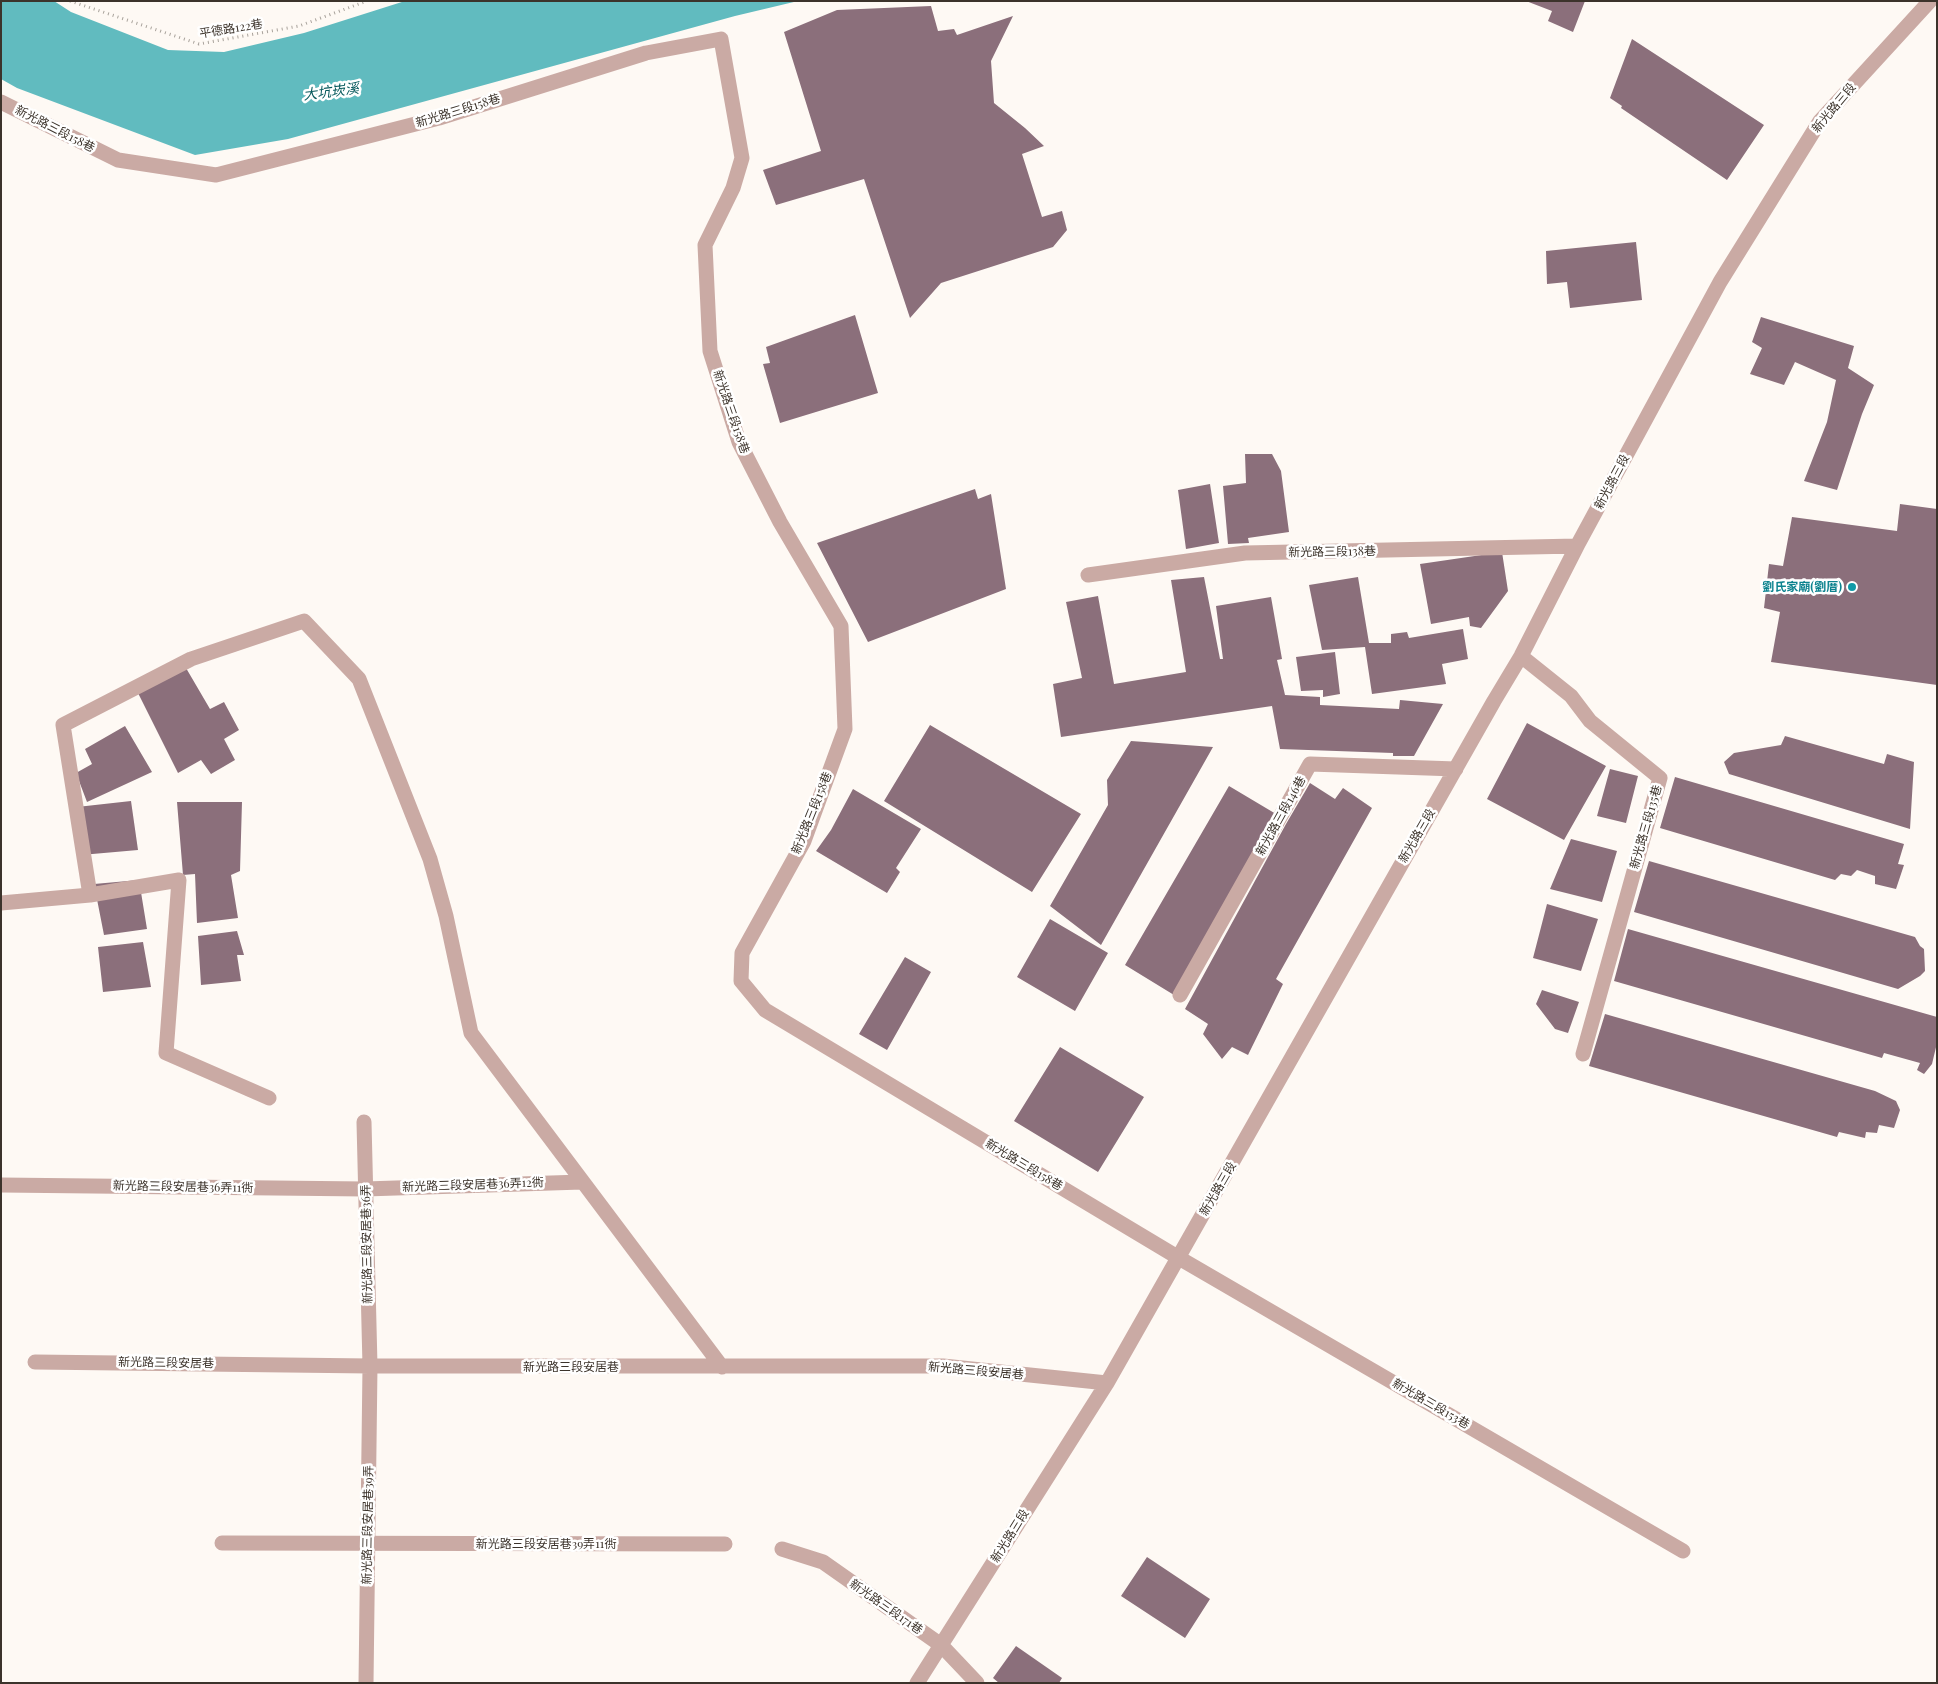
<!DOCTYPE html>
<meta charset="utf-8">
<style>
body{margin:0}
#map{position:relative;width:1938px;height:1684px;overflow:hidden;background:#fef9f4;font-family:"Playfair Display",serif}
canvas{display:block}
.frame{position:absolute;inset:0;border:2px solid #3c332b;pointer-events:none}
</style>
<div id="map">
<canvas width="1938" height="1684"></canvas>
<div class="frame"></div>
</div>
<script>
const g = document.querySelector('canvas').getContext('2d');
g.lineJoin = 'round';
function paint(path, color) { g.fillStyle = color; g.fill(path, 'evenodd'); }
const poly = rows => new Path2D(rows.map(r => 'M' + r).join(''));
function strokePath(path, color, width, dash) { g.strokeStyle = color; g.lineWidth = width; g.lineCap = dash ? 'butt' : 'round'; g.setLineDash(dash || []); g.stroke(path); }
function label(font, color, halo, rows, align = 'center') {
  g.font = font + ' "Playfair Display","Noto Sans TC",serif'; g.lineWidth = 5; g.setLineDash([]); g.textBaseline = 'middle'; g.strokeStyle = halo; g.fillStyle = color; for (const [text, x, y, turn = 0] of rows) {
    g.save(); g.translate(x, y); g.rotate((+turn || 0) * Math.PI / 180); g.textAlign = isNaN(turn) ? turn : align; if (halo) g.strokeText(text, 0, 0); g.fillText(text, 0, 0); g.restore();
  }
}
const water = poly([
 [1,1,54,1,71,12,168,50,224,52,304,33,405,1,798,1,735,16,288,139,195,155,17,88,1,79]
]);
const building = poly([
 [1526,1,1585,1,1573,32,1548,21,1552,11],
 [931,6,938,31,954,29,957,35,1013,16,991,61,994,103,1025,128,1044,146,1022,154,1042,217,1062,211,1067,230,1053,247,941,283,910,318,864,179,776,205,763,170,821,151,784,32,837,10],
 [1632,39,1764,125,1727,180,1621,108,1622,106,1610,98],
 [1636,242,1642,300,1570,308,1567,282,1547,284,1546,251],
 [855,315,878,393,780,423,763,364,770,363,766,347],
 [1761,317,1854,346,1848,368,1874,385,1862,414,1837,490,1804,481,1827,422,1836,380,1795,362,1784,385,1750,374,1762,348,1752,342],
 [1245,454,1272,454,1281,471,1289,532,1248,538,1249,543,1228,544,1223,486,1246,483],
 [1210,484,1219,543,1186,549,1178,490],
 [975,489,978,499,991,494,1006,589,868,642,817,543],
 [1900,504,1937,509,1937,685,1771,662,1780,612,1764,608,1769,564,1783,566,1792,517,1897,531],
 [1502,552,1508,591,1481,628,1470,626,1469,617,1431,624,1420,564],
 [1204,577,1220,659,1223,659,1216,606,1271,597,1282,659,1277,660,1285,695,1320,697,1320,705,1399,709,1400,700,1443,704,1414,756,1393,756,1393,753,1280,749,1272,706,1061,737,1053,684,1082,678,1066,602,1098,596,1114,684,1186,672,1171,580],
 [1358,577,1369,643,1391,643,1391,634,1407,632,1409,638,1463,629,1468,659,1442,664,1446,684,1372,694,1365,647,1322,650,1309,585],
 [1335,652,1340,694,1323,697,1323,690,1301,691,1296,657],
 [186,668,210,709,224,702,239,730,224,739,235,760,211,774,201,760,178,773,138,693],
 [1527,723,1606,766,1564,840,1487,799],
 [930,725,1081,814,1032,892,884,801],
 [125,726,152,772,87,802,76,773,92,764,85,749],
 [1785,736,1884,764,1887,754,1914,762,1910,829,1729,774,1724,762,1734,753,1781,745],
 [1131,741,1213,747,1101,945,1050,906,1108,805,1107,780],
 [1610,769,1638,776,1626,823,1597,816],
 [1675,777,1904,844,1898,864,1904,865,1896,889,1875,884,1875,876,1857,870,1851,876,1841,874,1835,880,1660,828],
 [1310,783,1335,799,1343,788,1372,808,1276,979,1283,984,1248,1055,1232,1047,1222,1059,1203,1034,1208,1024,1185,1009,1286,824],
 [1229,786,1276,814,1174,995,1125,965],
 [853,789,921,829,896,868,900,872,887,893,816,851,831,830],
 [131,801,138,850,81,855,77,807],
 [177,802,242,802,240,871,231,875,238,918,197,923,195,874,183,875],
 [1571,839,1617,851,1602,902,1550,889],
 [1649,861,1915,937,1920,946,1924,949,1925,971,1920,976,1898,989,1634,912],
 [139,880,147,929,104,935,94,884],
 [1547,904,1598,919,1581,971,1533,958],
 [1050,919,1108,953,1075,1011,1017,977],
 [1628,929,1937,1017,1937,1043,1932,1064,1924,1074,1917,1070,1920,1063,1884,1053,1882,1058,1614,981],
 [237,931,244,955,237,955,241,981,201,985,198,936],
 [143,942,151,987,103,992,98,947],
 [905,957,931,972,887,1050,859,1034],
 [1542,990,1579,1002,1568,1033,1555,1029,1536,1004],
 [1605,1014,1875,1091,1896,1101,1900,1110,1894,1128,1879,1125,1877,1133,1866,1132,1865,1138,1839,1132,1837,1137,1589,1066],
 [1060,1047,1144,1097,1098,1172,1014,1121],
 [1147,1557,1210,1599,1185,1638,1121,1596],
 [1016,1646,1062,1678,1059,1683,999,1683,993,1678]
]);
const path = poly([
 [70,1,199,44,299,26,367,1]
]);
const minor = poly([
 [1,102,118,160,216,175,439,118,646,53,721,39,742,158,733,188,705,245,710,351,739,442,780,522,841,626,845,729,804,841,742,953,741,981,765,1010,1179,1258,1683,1551],
 [1088,575,1245,553,1577,546],
 [1521,656,1571,696,1590,721,1660,778,1583,1054],
 [1,903,90,895],
 [1180,995,1310,764,1456,769],
 [269,1098,166,1053,179,880,90,895,63,725,191,659,304,621,359,679,430,859,446,916,471,1033,722,1367],
 [364,1122,370,1366,366,1683],
 [1,1185,365,1189,582,1182],
 [35,1362,370,1366,943,1366,1107,1383],
 [222,1543,725,1544],
 [782,1549,823,1562,941,1645,977,1683],
 [917,1683,1107,1383,1494,701,1521,656,1577,546,1720,282,1820,121,1930,1]
]);
const markers = [
 [1852,587,5,"#0f9aa8"]
];
const streetNames = [
 ["平德路122巷",231,29,-9],
 ["新光路三段",1834,108,-50],
 ["新光路三段158巷",458,111,-17],
 ["新光路三段158巷",55,129,27],
 ["新光路三段158巷",731,412,71],
 ["新光路三段",1612,482,-62],
 ["新光路三段138巷",1332,552,-1],
 ["新光路三段158巷",812,813,-68],
 ["新光路三段146巷",1281,816,-61],
 ["新光路三段135巷",1646,827,-74],
 ["新光路三段",1417,836,-60],
 ["新光路三段158巷",1024,1165,31],
 ["新光路三段安居巷36弄12衖",473,1185,-2],
 ["新光路三段安居巷36弄11衖",183,1187,1],
 ["新光路三段",1218,1189,-60],
 ["新光路三段安居巷36弄",367,1244,-91],
 ["新光路三段安居巷",166,1363,1],
 ["新光路三段安居巷",571,1367],
 ["新光路三段安居巷",976,1371,5],
 ["新光路三段153巷",1431,1404,30],
 ["新光路三段安居巷39弄",368,1525,-89],
 ["新光路三段",1010,1536,-58],
 ["新光路三段安居巷39弄11衖",546,1544],
 ["新光路三段171巷",886,1607,35]
];
const cultureNames = [
 ["劉氏家廟(劉厝)",1842,587]
];
const waterNames = [
 ["大坑崁溪",331,92,-7]
];
paint(water, '#61bbbf');
paint(building, '#8b6f7b');
strokePath(path, '#a8a29b', 3, [1, 4]);
strokePath(minor, '#caaaa4', 15);
for (const [x, y, r, color] of markers) { const dot = new Path2D(); dot.arc(x, y, r, 0, 2 * Math.PI); g.fillStyle = color; g.fill(dot); strokePath(dot, '#fff', 2); }
label('12px', '#3c332b', '#fff', streetNames);
label('bold 12px', '#0d838f', '#fff', cultureNames, 'right');
label('italic 14px', '#07595c', '#fff', waterNames);
</script>
